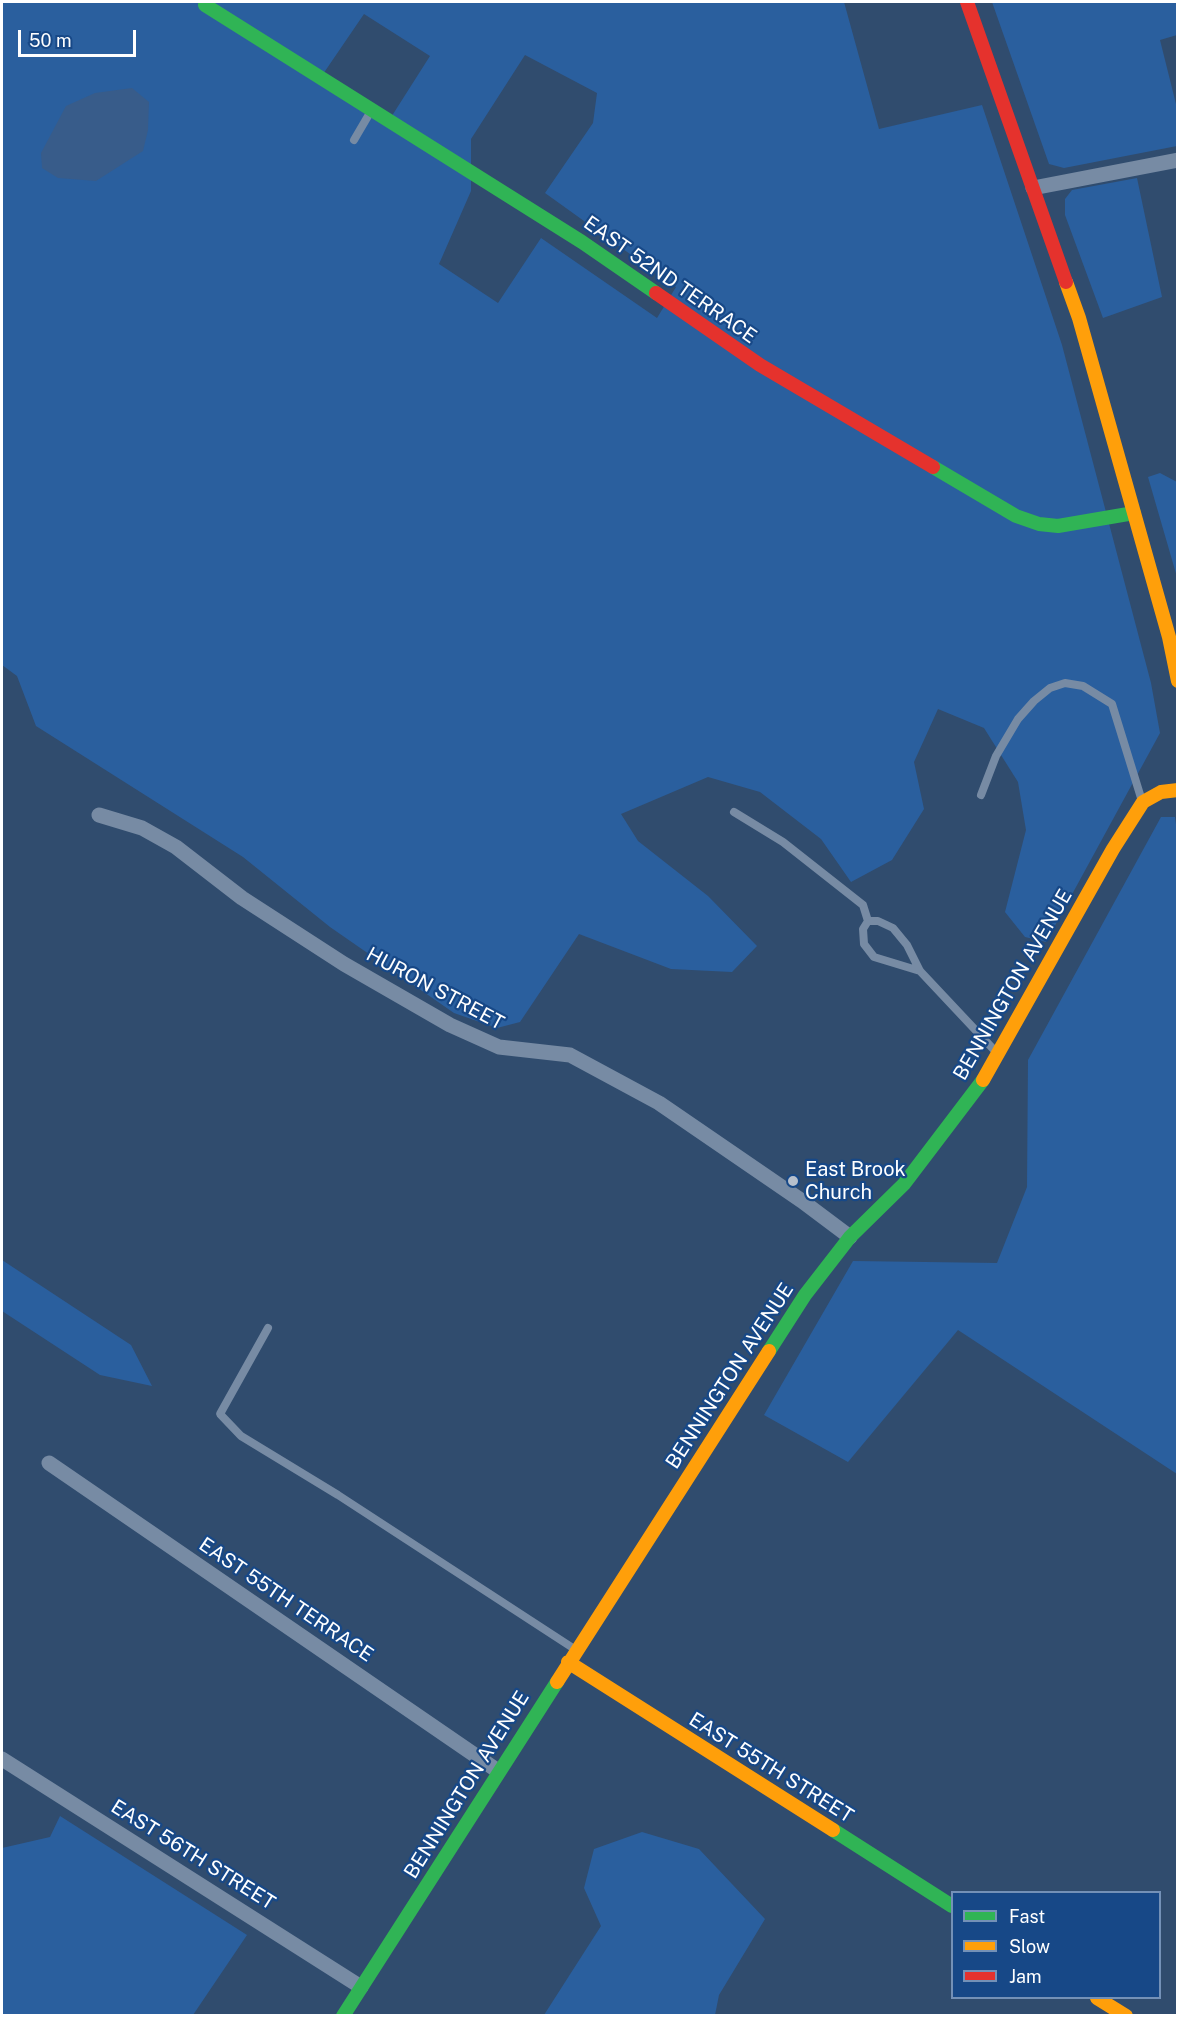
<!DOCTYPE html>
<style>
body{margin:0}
#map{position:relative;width:1179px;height:2017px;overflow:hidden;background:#304c6e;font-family:"Public Sans",sans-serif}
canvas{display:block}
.frame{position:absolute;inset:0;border:3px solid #fff;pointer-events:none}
.legend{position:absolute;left:951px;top:1891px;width:210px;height:108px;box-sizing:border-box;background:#174887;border:2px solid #7491b7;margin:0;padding:8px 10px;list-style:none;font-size:18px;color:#fff}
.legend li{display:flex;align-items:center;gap:12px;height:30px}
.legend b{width:30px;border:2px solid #7491b7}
.scale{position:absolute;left:18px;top:30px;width:118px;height:27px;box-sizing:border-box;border:3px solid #fff;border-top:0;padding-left:8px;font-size:18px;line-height:21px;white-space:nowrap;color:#fff;-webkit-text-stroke:4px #174887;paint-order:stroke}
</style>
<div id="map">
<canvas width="1179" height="2017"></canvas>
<div class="frame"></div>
<ul class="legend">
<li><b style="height:8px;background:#30b455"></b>Fast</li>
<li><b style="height:8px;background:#ff9f0a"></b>Slow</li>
<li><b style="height:8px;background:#e5322d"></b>Jam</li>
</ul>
<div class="scale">50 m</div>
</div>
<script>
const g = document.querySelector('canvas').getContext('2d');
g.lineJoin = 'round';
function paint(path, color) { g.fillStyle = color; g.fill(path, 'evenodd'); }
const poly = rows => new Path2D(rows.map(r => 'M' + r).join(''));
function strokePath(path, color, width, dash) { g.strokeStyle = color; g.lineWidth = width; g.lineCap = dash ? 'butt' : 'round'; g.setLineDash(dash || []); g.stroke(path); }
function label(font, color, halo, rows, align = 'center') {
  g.font = font + ' "Public Sans",sans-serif'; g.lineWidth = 4.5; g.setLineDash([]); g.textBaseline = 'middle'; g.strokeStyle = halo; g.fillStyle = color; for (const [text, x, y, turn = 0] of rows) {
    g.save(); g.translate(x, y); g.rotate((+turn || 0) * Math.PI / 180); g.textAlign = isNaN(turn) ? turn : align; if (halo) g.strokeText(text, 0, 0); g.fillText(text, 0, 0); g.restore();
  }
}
const green = poly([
 [2,2,844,2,879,129,982,105,1062,345,1151,683,1160,733,1046,942,1025,937,1005,912,1026,830,1018,782,984,728,938,709,914,762,924,809,892,860,851,882,821,839,760,792,708,777,621,814,638,841,708,896,757,946,732,972,671,969,579,934,520,1022,497,1028,454,1013,330,927,243,857,36,726,17,676,2,665],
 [364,14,430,56,388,122,321,77],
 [525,55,597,93,593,123,545,193,676,287,657,318,541,238,498,303,439,264,471,191,471,139],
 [992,2,1177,2,1177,35,1160,40,1177,108,1177,146,1064,168,1049,164],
 [1137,178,1162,297,1103,318,1065,215,1065,199,1072,190],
 [1160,473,1177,482,1177,577,1148,477],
 [1161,817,1175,817,1178,839,1177,1474,958,1330,848,1462,764,1415,853,1261,997,1263,1027,1187,1028,1060],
 [2,1260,131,1345,152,1386,100,1375,2,1311],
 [60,1816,247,1935,193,2015,2,2015,2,1848,50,1837],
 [642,1832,699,1849,765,1919,719,1995,715,2015,544,2015,601,1926,584,1888,594,1849]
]);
const water = poly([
 [132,88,149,102,148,130,143,151,96,181,58,178,42,168,41,153,66,106,95,93]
]);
const lane = poly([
 [354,140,371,111],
 [981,795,996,756,1018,719,1034,701,1050,688,1065,683,1083,686,1112,704,1142,801],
 [734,812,783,842,863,905,868,921],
 [920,971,874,957,864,944,863,929,868,921,878,921,893,928,907,945,920,971,997,1053],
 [268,1328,220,1414,241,1436,338,1495,576,1650]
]);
const street = poly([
 [1033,188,1178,160],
 [99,815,142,828,176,847,242,898,344,964,450,1025,499,1047,570,1055,659,1103,802,1201,850,1237],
 [49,1463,498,1771],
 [2,1759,361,1987]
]);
const fast = poly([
 [205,5,582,242,656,293],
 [933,467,1016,516,1039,524,1058,526,1134,513],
 [769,1351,805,1295,850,1237,904,1184,983,1080],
 [833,1830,952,1906],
 [343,2016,557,1682]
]);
const slow = poly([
 [1066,282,1079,318,1169,637,1178,681],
 [983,1080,1113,849,1143,802,1161,792,1178,790],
 [568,1662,833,1830],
 [557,1682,769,1351],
 [1097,1998,1126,2016]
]);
const jam = poly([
 [967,2,1066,282],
 [656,293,760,365,933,467]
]);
const markers = [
 [793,1181,6,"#b7c0cc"]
];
const streetNames = [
 ["EAST 52ND TERRACE",670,280,35],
 ["BENNINGTON AVENUE",1013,985,-60],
 ["HURON STREET",435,989,28],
 ["BENNINGTON AVENUE",730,1376,-57],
 ["EAST 55TH TERRACE",286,1600,34],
 ["EAST 55TH STREET",771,1768,32],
 ["BENNINGTON AVENUE",467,1785,-58],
 ["EAST 56TH STREET",193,1855,32]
];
const poiNames = [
 ["East Brook",805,1170],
 ["Church",805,1193]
];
paint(green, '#2a5f9e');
paint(water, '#385c8a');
strokePath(lane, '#778ba4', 8);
strokePath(street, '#778ba4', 15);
strokePath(fast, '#30b455', 14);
strokePath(slow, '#ff9f0a', 14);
strokePath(jam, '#e5322d', 14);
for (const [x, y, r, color] of markers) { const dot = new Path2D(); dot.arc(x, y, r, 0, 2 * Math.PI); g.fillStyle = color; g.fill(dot); strokePath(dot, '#174887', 2); }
label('20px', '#fff', '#174887', streetNames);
label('20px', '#fff', '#174887', poiNames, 'left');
</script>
